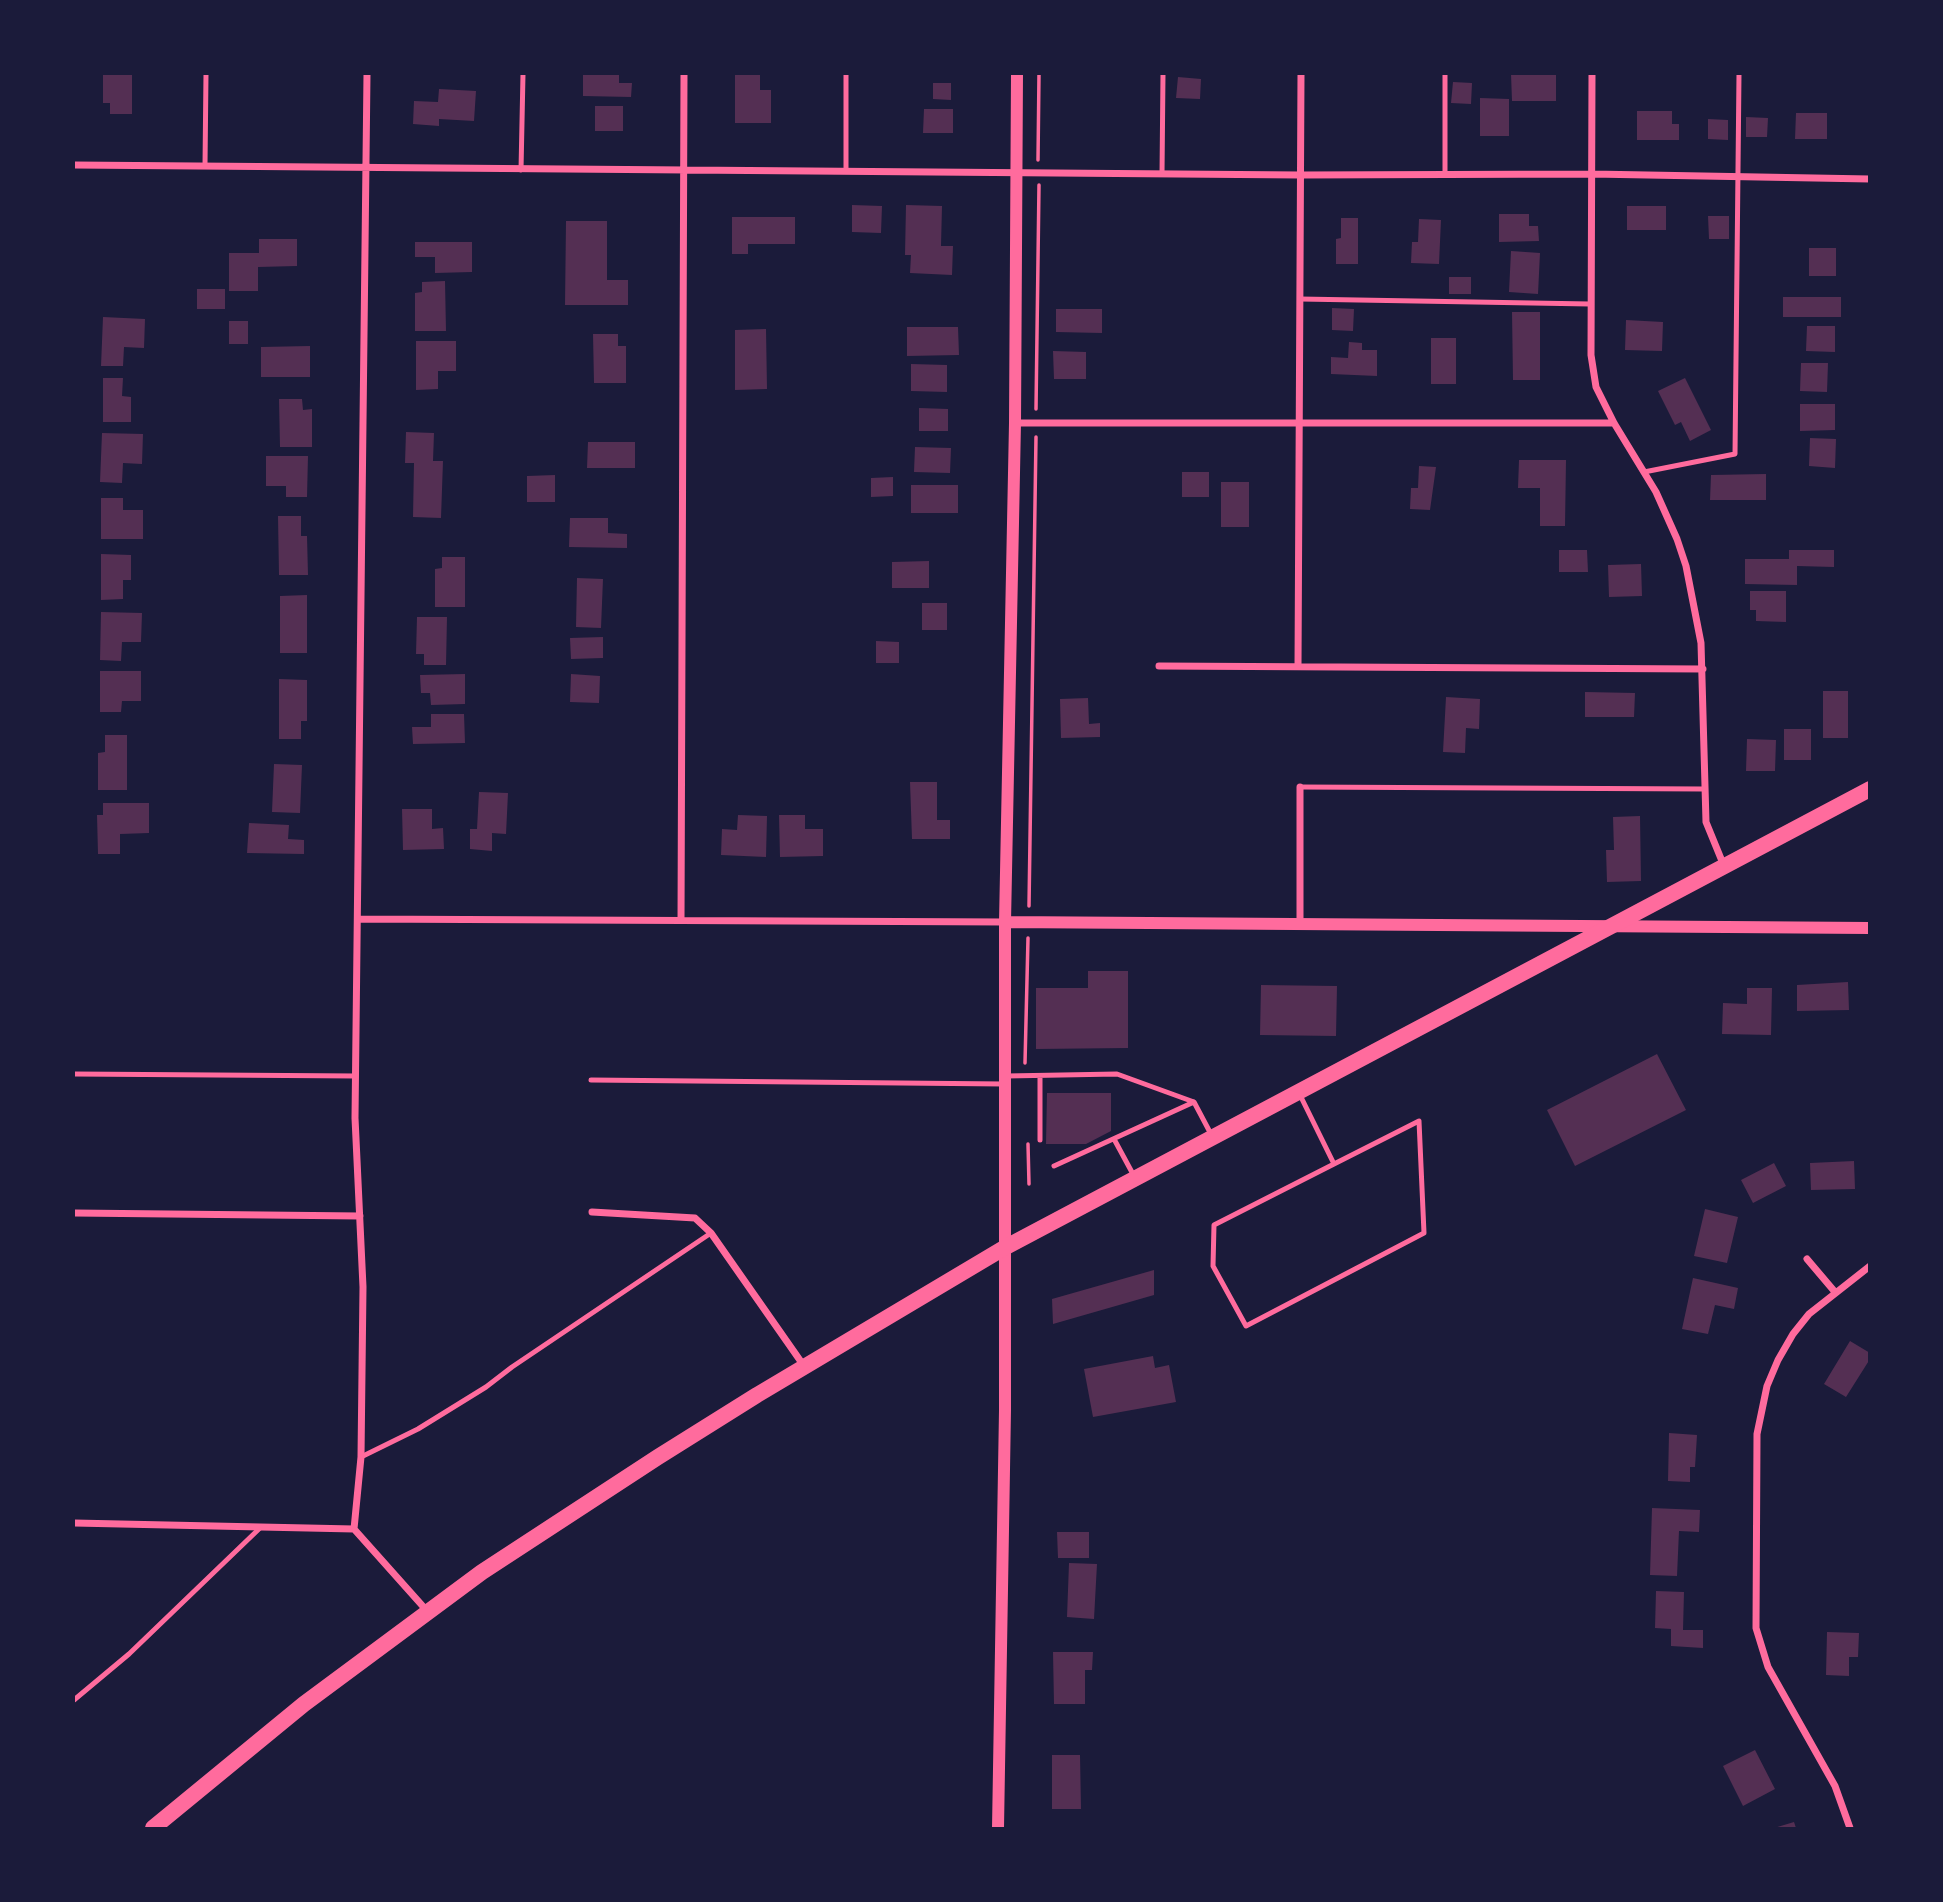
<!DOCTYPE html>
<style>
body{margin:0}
#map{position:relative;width:1943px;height:1902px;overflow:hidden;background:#1b1b3a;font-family:Montserrat,sans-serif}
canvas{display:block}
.frame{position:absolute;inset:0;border:75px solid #1b1b3a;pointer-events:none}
</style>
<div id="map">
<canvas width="1943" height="1902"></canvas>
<div class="frame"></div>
</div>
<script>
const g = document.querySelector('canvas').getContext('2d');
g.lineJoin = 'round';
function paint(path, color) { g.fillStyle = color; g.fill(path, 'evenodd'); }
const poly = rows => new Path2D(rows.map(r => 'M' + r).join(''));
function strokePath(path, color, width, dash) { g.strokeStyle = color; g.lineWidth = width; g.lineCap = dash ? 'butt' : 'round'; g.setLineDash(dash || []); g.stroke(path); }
const building = poly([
 [103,74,132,74,132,114,110,114,110,103,103,103],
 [583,74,619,74,619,83,632,83,631,97,583,96],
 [735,74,760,74,760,90,771,90,771,123,735,123],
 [1511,74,1556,74,1556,101,1512,101],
 [1178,77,1201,79,1200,99,1176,98],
 [1453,82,1472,83,1471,104,1451,103],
 [933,83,951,83,951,100,933,99],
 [439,89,476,91,474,121,439,119,439,126,413,124,414,101,438,102],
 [1480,98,1509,99,1509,136,1480,136],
 [595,106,623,106,623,131,595,131],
 [924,109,953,109,953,133,923,133],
 [1637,111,1672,111,1672,124,1679,124,1679,140,1637,140],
 [1796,113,1827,113,1827,139,1795,139],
 [1746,117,1768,118,1767,137,1746,137],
 [1708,119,1728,120,1728,140,1708,139],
 [852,205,882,206,881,233,852,232],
 [906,205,942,206,941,246,953,246,952,275,910,273,911,255,905,255],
 [1627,206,1666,206,1666,230,1627,230],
 [1499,214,1529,214,1529,226,1538,226,1539,241,1499,242],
 [1708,216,1729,216,1729,239,1709,239],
 [732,217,795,217,795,244,748,244,748,254,732,254],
 [1341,218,1358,218,1358,264,1336,264,1336,239,1341,238],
 [1419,219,1441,220,1439,264,1411,263,1412,242,1418,242],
 [566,221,607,221,607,280,628,280,628,305,565,305],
 [259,239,297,239,297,266,258,267,258,291,229,291,229,253,259,253],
 [415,242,472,242,472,272,435,273,435,257,415,257],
 [1809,248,1836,248,1836,276,1809,276],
 [1511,251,1540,253,1538,294,1509,292],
 [1449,277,1471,277,1471,294,1449,294],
 [445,281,446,331,415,331,415,293,422,292,422,282],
 [197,289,225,289,225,309,197,309],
 [1783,297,1841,297,1841,317,1783,317],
 [1332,308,1354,309,1353,331,1332,330],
 [1056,309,1102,309,1102,333,1056,332],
 [1512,312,1540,312,1540,380,1513,380],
 [103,317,145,319,144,348,124,347,123,366,101,366],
 [1626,320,1663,322,1662,351,1625,350],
 [229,321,248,321,248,344,229,344],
 [1807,326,1835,326,1835,352,1806,351],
 [907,327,958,327,959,355,907,356],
 [766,329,767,389,735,390,735,330],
 [593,334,618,334,618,346,626,346,626,383,594,383],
 [1431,338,1456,338,1456,384,1431,384],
 [416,341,456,341,456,371,438,371,438,389,416,390],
 [1349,342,1362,343,1362,350,1377,350,1377,376,1331,374,1331,357,1348,358],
 [310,346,310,377,261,377,261,347],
 [1053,351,1086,352,1086,379,1054,379],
 [1801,363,1828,363,1827,392,1800,391],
 [911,364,947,365,947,392,911,391],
 [103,378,123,378,122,396,131,397,131,422,103,422],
 [1685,378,1711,430,1690,441,1681,422,1675,425,1658,391],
 [279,399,302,399,303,410,312,409,312,447,280,447],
 [1800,404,1835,404,1835,430,1800,431],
 [919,408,948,409,948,431,919,431],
 [406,432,434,433,433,461,443,461,441,518,413,517,414,463,405,463],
 [102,433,143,434,142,464,123,463,122,483,100,482],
 [1810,438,1836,439,1835,468,1809,466],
 [588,442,635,442,635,468,587,468],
 [915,447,951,448,950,473,914,472],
 [266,456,308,456,307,497,286,497,286,486,266,486],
 [1519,460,1566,460,1565,526,1540,526,1540,488,1518,488],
 [1419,466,1436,467,1430,510,1410,509,1411,488,1418,488],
 [1182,472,1209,472,1209,497,1182,497],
 [1766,474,1766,500,1710,500,1711,475],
 [555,475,555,502,527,502,527,476],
 [893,477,893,496,871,497,871,478],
 [1221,482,1249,482,1249,527,1221,527],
 [911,485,958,485,958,513,911,513],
 [101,498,123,498,123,510,143,510,143,539,101,539],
 [278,516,301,516,301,536,307,536,308,575,279,575],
 [570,518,608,518,608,533,627,534,627,548,569,547],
 [1559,550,1587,550,1588,572,1559,572],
 [1789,550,1834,550,1834,567,1797,566,1797,585,1745,584,1745,559,1789,559],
 [101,554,131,555,131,580,123,580,123,599,101,600],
 [442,557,465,557,465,607,435,607,435,569,442,568],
 [929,561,929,588,892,588,892,562],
 [1641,564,1642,596,1609,597,1608,565],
 [577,578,603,579,601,628,576,627],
 [1750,591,1786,591,1786,622,1756,621,1756,610,1750,610],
 [307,595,307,653,280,653,280,596],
 [922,603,947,603,947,630,922,630],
 [101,612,142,613,141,642,122,642,121,661,100,660],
 [417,617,447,617,446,665,424,665,424,654,416,654],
 [603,637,603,658,571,659,570,638],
 [876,641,899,642,899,663,876,663],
 [100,671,141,671,141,701,122,701,121,712,100,712],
 [465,674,465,704,431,705,430,693,421,693,420,675],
 [571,674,600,676,599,703,570,702],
 [279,679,307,680,307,721,301,721,301,739,279,739],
 [1823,691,1848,691,1848,738,1823,738],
 [1585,692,1635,693,1634,717,1585,717],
 [1446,697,1480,699,1479,729,1466,728,1465,753,1443,752],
 [1088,698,1089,724,1100,723,1100,737,1061,738,1060,699],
 [431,714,464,714,465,743,413,744,412,727,431,727],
 [1784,729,1811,729,1811,760,1784,760],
 [105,735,127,735,127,790,98,790,98,753,105,752],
 [1747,739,1776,740,1775,771,1746,771],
 [274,764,302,765,300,813,272,812],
 [910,782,937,782,937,820,950,820,950,839,912,839],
 [479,792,508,793,506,834,492,833,492,851,470,849,470,829,477,829],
 [103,803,149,803,149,833,120,834,120,854,98,854,97,815,103,815],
 [402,809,432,809,432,829,443,828,444,849,403,850],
 [738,815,767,816,766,857,721,855,722,829,737,830],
 [779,815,805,815,805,829,823,829,823,856,780,857],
 [1640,816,1641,881,1607,882,1606,850,1614,850,1613,817],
 [249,823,289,825,288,839,304,840,304,854,247,853],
 [1088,971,1128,971,1128,1048,1036,1049,1036,988,1088,988],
 [1848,982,1849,1010,1797,1011,1797,985],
 [1261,985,1337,986,1336,1036,1260,1035],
 [1747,988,1772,988,1771,1035,1722,1034,1723,1003,1747,1004],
 [1657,1054,1686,1110,1575,1166,1547,1110],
 [1047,1093,1111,1093,1111,1131,1086,1144,1046,1144],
 [1854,1161,1855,1189,1811,1190,1810,1163],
 [1774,1163,1786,1186,1753,1203,1741,1180],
 [1705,1209,1738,1217,1727,1263,1694,1256],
 [1154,1270,1154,1295,1053,1324,1052,1299],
 [1693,1278,1738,1288,1734,1309,1715,1305,1708,1334,1682,1329],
 [1850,1341,1870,1353,1870,1359,1846,1397,1824,1384],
 [1153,1356,1155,1368,1169,1365,1176,1402,1093,1417,1084,1369],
 [1669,1433,1697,1435,1695,1467,1690,1467,1690,1482,1668,1481],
 [1652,1508,1700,1510,1699,1532,1679,1531,1677,1576,1650,1575],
 [1057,1532,1089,1532,1089,1558,1058,1558],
 [1069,1563,1097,1564,1094,1619,1067,1617],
 [1656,1591,1684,1592,1683,1630,1703,1630,1703,1648,1671,1646,1671,1629,1655,1628],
 [1827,1632,1859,1633,1858,1657,1849,1657,1849,1676,1826,1675],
 [1053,1652,1093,1652,1092,1670,1085,1670,1085,1704,1054,1704],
 [1755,1750,1775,1789,1743,1806,1723,1766],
 [1052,1755,1080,1755,1081,1809,1052,1809],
 [1794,1822,1796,1828,1774,1828]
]);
const path = poly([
 [1038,160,1039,74],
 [1036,409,1039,185],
 [1029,906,1036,437],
 [1025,1063,1028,938],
 [1028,1144,1029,1184]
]);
const service = poly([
 [1445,74,1445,174],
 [205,165,206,74],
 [521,170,523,74],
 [846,170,846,74],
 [1162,174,1163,74],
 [1300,299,1590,304],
 [1644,472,1735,454,1739,74],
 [1300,787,1704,789],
 [74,1074,356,1076],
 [1006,1076,1117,1074,1194,1102,1212,1136],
 [1040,1076,1040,1140],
 [591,1080,1004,1084],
 [1300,1095,1334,1164,1419,1121,1424,1233,1246,1326,1213,1266,1214,1225,1334,1164],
 [1114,1139,1134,1176],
 [1054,1166,1194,1102],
 [361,1457,418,1429,486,1387,512,1367,711,1233],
 [74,1700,129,1654,261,1527]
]);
const minor = poly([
 [367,74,355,1118,363,1287,361,1457,354,1529,428,1612],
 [1592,74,1591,355,1596,387,1614,423,1656,492,1677,539,1686,566,1701,643,1706,822,1724,866],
 [74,165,1300,175,1592,174,1870,179],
 [1015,423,1614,423],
 [1159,666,1703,669],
 [1298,666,1301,74],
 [358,919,1005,922],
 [681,920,684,74],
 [1300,923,1300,787],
 [592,1212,695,1218,711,1233,804,1366],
 [74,1213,360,1216],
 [1807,1259,1835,1292],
 [74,1523,354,1529],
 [1850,1828,1835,1786,1768,1667,1756,1628,1757,1434,1767,1386,1778,1360,1793,1334,1809,1314,1870,1266]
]);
const tertiary = poly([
 [1005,922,1870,928],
 [998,1828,1005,1410,1005,922,1015,423,1017,74]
]);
const primary = poly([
 [153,1828,304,1704,482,1572,658,1457,757,1395,1004,1248,1870,789]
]);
paint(building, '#542f53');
strokePath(path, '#ff6b9d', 3.5);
strokePath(service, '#ff6b9d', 5);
strokePath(minor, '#ff6b9d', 7);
strokePath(tertiary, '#ff6b9d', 12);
strokePath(primary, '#ff6b9d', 16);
</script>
